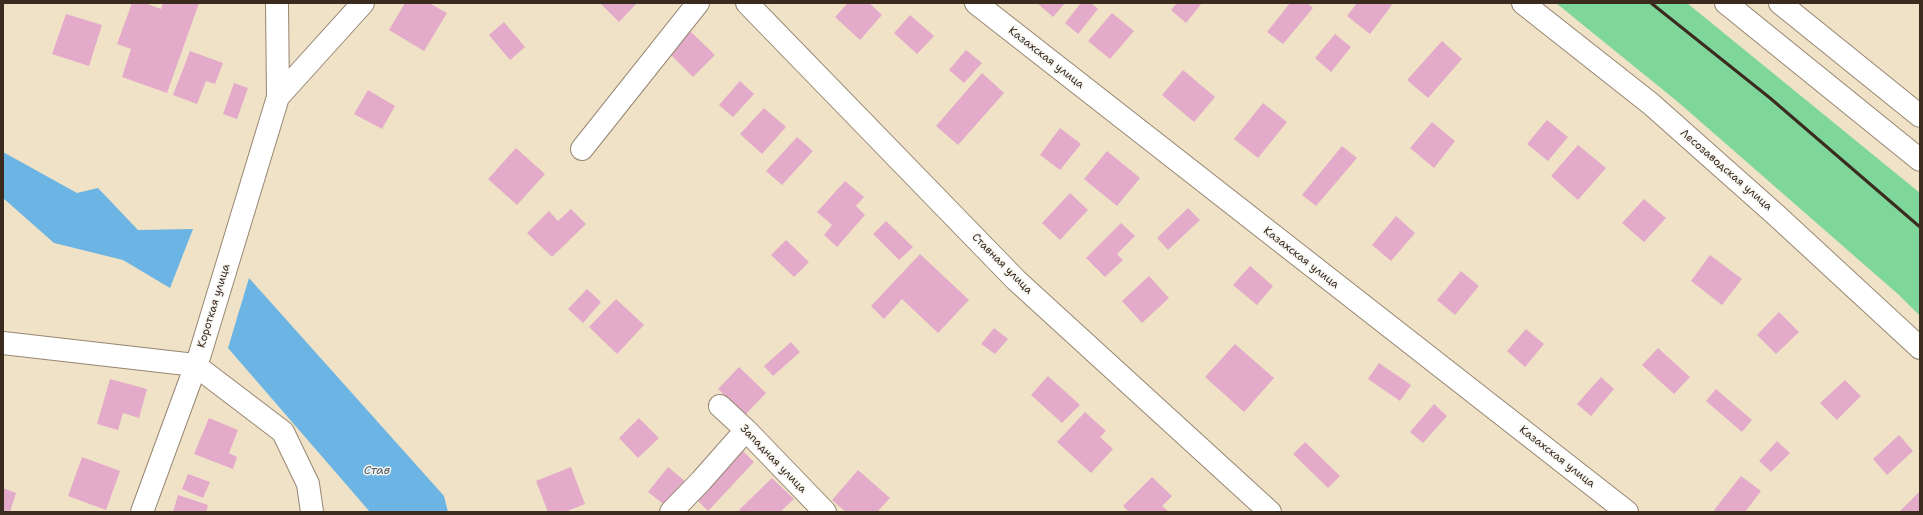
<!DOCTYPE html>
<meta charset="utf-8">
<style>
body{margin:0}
#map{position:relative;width:1923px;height:515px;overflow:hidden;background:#f0e2c6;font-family:"Shantell Sans",sans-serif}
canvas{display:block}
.frame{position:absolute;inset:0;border:4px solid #3b2a1e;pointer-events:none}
</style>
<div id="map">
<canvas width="1923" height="515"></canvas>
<div class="frame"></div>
</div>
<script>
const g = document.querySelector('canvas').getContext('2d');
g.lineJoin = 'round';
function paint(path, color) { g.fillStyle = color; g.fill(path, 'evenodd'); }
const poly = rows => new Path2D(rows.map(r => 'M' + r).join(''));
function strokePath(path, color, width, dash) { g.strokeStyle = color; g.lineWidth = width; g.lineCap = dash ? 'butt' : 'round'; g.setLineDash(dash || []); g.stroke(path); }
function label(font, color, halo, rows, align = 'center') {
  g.font = font + ' "Shantell Sans",sans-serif'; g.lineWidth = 3; g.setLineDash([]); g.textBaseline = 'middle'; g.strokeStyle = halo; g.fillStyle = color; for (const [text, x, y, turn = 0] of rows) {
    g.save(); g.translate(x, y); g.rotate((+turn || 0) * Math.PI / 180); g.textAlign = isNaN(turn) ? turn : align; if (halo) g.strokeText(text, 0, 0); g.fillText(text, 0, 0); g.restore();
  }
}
const green = poly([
 [1556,3,1687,3,1920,193,1920,316,1899,295,1678,102]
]);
const water = poly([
 [3,152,77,193,98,188,138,230,193,229,170,288,123,260,54,243,3,198],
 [249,278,444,496,448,512,370,512,228,348]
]);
const building = poly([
 [132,3,145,3,161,9,163,3,199,3,167,93,122,77,131,49,117,44],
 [405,3,429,3,447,13,424,51,389,30],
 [600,3,637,3,619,22],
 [848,3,869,3,882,15,860,40,835,17],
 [1037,3,1065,3,1053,17],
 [1081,3,1091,3,1098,9,1078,34,1065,23],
 [1177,3,1202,3,1186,23,1171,10],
 [1290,3,1307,3,1313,8,1283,44,1267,32],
 [1357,3,1390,3,1392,5,1370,34,1347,16],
 [1112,13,1134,31,1110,59,1088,41],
 [66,14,102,25,89,66,52,54],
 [910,15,934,36,917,54,894,33],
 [504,22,525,47,510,60,489,35],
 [688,29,715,55,693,77,667,51],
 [1335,34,1351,47,1331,72,1315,58],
 [1442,41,1462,59,1428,98,1407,80],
 [966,50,982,63,964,83,949,70],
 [190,51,223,63,215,84,206,81,197,104,173,95],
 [1183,70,1215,97,1194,122,1162,95],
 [982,73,1004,93,958,145,936,126],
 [740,81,754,94,733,117,719,105],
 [234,83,248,88,237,119,223,114],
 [368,90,395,106,382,129,354,114],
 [1263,103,1287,122,1258,158,1234,139],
 [764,108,786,127,762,154,740,134],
 [1547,120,1568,137,1548,161,1527,144],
 [1432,122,1455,141,1434,168,1410,148],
 [1060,128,1081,144,1060,170,1040,155],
 [797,137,813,151,782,185,766,171],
 [1578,145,1606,168,1578,200,1551,176],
 [1342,146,1357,158,1316,206,1302,195],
 [516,148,545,174,517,205,488,179],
 [1107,151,1140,178,1117,206,1084,179],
 [845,181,864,197,856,206,865,215,837,247,824,235,832,225,817,212],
 [1070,193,1088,210,1060,240,1042,223],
 [1644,199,1666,218,1644,242,1622,223],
 [1188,208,1200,220,1168,250,1157,238],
 [571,209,586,224,552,257,527,233,549,211,558,221],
 [1396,216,1415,233,1391,261,1372,245],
 [886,221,913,247,899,260,873,234],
 [1121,223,1135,236,1117,254,1123,260,1105,277,1086,258],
 [786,240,809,262,794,277,771,255],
 [920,254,969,300,938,333,902,299,884,319,871,306],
 [1710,255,1742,279,1722,305,1691,281],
 [1250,266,1273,286,1257,305,1233,285],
 [1461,271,1479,286,1455,315,1437,300],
 [1149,276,1169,298,1142,323,1122,301],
 [587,289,601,302,583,323,568,309],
 [616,299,644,325,617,354,589,327],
 [1779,312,1799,332,1776,354,1757,335],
 [994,328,1008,339,995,354,981,344],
 [1526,329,1544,344,1525,367,1507,351],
 [791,342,800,352,773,376,764,366],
 [1235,344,1274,378,1244,412,1205,377],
 [1658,348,1690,377,1674,394,1642,365],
 [1379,363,1411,385,1400,401,1368,379],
 [739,367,766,393,745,415,718,389],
 [1048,376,1080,405,1062,423,1031,395],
 [1601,377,1614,389,1591,416,1577,404],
 [110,379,147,389,139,418,123,413,118,430,97,424],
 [1845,380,1861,396,1837,420,1820,403],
 [1716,389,1752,420,1742,432,1706,401],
 [1434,404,1447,416,1423,443,1410,432],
 [1085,412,1106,431,1100,437,1113,449,1091,473,1057,442],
 [209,418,238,430,229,453,237,457,233,469,194,454],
 [639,418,659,438,638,458,619,438],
 [1899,435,1913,451,1887,475,1873,459],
 [1777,441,1790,453,1771,472,1759,461],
 [1305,442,1340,476,1328,488,1293,454],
 [741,449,754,462,708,511,695,498],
 [82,457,120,471,106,510,68,496],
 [571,467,585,504,565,512,548,512,536,481],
 [668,467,686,482,666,506,648,492],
 [858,470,890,498,877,512,846,512,832,500],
 [188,474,210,482,203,498,182,489],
 [1741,476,1761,491,1745,512,1717,512,1714,510],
 [1152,477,1172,496,1162,506,1168,511,1166,512,1129,512,1123,506],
 [772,478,794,499,780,512,741,512,739,510],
 [3,488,16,493,10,512,3,512],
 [1920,491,1920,512,1902,512,1900,511],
 [178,495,208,505,206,512,173,512]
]);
const minor = poly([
 [747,3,1016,280,1270,512],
 [976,3,1627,512],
 [1523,3,1651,104,1776,215,1920,348],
 [278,97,363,3],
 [582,149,698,3],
 [3,343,195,365,283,432,308,484,312,512],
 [720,406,746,430,825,512],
 [142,512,200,354,278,97,277,3],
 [671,512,701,481,746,430]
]);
const major = poly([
 [1726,3,1920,160],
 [1780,3,1920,116]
]);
const rail = poly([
 [1651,3,1770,98,1920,227]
]);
const streetNames = [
 ["Казахская улица",1046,58,38],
 ["Лесозаводская улица",1726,170,41],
 ["Казахская улица",1301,258,38],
 ["Ставная улица",1002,264,45],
 ["Короткая улица",214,306,-73],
 ["Казахская улица",1557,457,38],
 ["Западная улица",773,459,46]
];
const waterNames = [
 ["Став",377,471]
];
paint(green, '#7fd69a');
paint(water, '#6bb4e3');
paint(building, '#e3abc9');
strokePath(minor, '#968672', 24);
strokePath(major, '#968672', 24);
strokePath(minor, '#fff', 22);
strokePath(major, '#fff', 22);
strokePath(rail, '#3b2a1e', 3);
label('11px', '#3b2a1e', '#f6f6f2', streetNames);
label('italic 12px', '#4c5a63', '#f6f6f2', waterNames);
</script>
